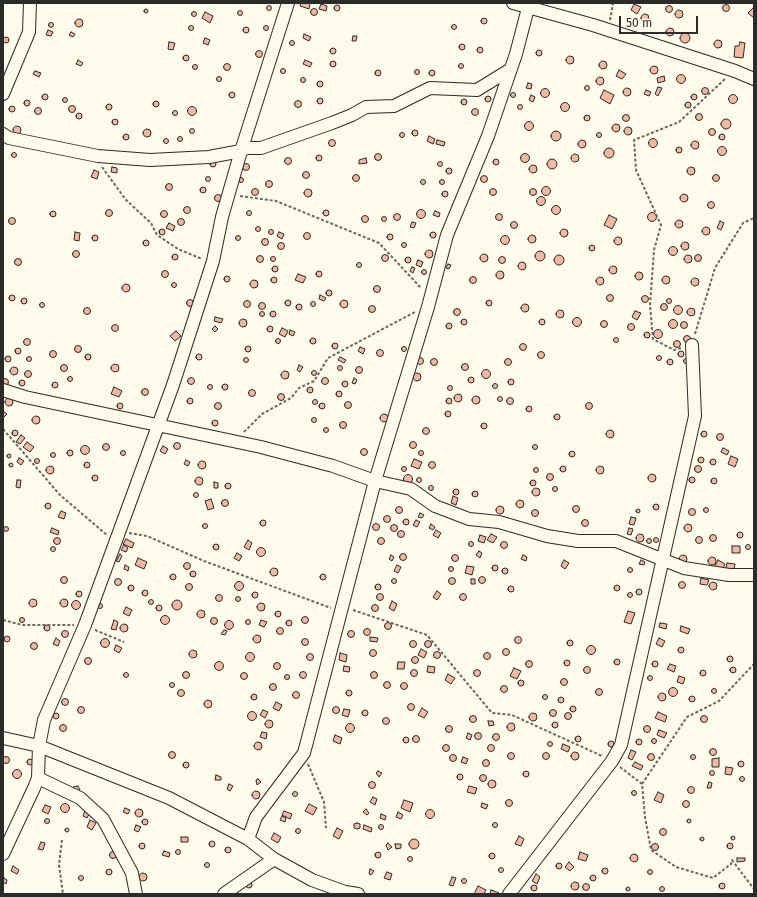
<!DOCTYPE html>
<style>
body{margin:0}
#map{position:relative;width:757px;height:897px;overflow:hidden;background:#fdfbea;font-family:"Fira Sans",sans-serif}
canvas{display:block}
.frame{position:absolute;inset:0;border:4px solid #2b2b2b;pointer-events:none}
.scale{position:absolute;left:619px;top:16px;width:79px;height:18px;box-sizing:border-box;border:2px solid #2b2b2b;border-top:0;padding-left:5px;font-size:12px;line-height:14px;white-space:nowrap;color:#2b2b2b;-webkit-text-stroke:3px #fdfbea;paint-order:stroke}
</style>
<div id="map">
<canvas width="757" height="897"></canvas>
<div class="frame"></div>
<div class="scale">50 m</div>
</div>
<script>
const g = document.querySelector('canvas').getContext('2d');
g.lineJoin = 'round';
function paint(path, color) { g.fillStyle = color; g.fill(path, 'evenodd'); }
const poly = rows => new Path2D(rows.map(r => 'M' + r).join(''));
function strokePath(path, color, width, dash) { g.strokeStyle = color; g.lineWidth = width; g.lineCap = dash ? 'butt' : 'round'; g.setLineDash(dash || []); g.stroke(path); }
const building = poly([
 [301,3,310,3,309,9,300,6,301,3],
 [321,4,327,6,326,11,319,9,321,4],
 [634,4,641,7,637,14,631,10,634,4],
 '722.5 8a3.5 3.5 0 1 1 7 0a3.5 3.5 0 1 1-7 0Z',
 '334 8a3 3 0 1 1 6 0a3 3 0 1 1-6 0Z',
 '665.5 9a3.5 3.5 0 1 1 7 0a3.5 3.5 0 1 1-7 0Z',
 '266.5 8a2.5 2.5 0 1 1 5 0a2.5 2.5 0 1 1-5 0Z',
 [753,8,754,8,754,18,748,13,753,8],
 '310.5 12a3.5 3.5 0 1 1 7 0a3.5 3.5 0 1 1-7 0Z',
 '144 11a2 2 0 1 1 4 0a2 2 0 1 1-4 0Z',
 '675 14a4 4 0 1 1 8 0a4 4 0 1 1-8 0Z',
 '237.5 13a2.5 2.5 0 1 1 5 0a2.5 2.5 0 1 1-5 0Z',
 '191.5 14a2.5 2.5 0 1 1 5 0a2.5 2.5 0 1 1-5 0Z',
 [205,12,213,16,210,23,202,18,205,12],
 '641 18a4 4 0 1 1 8 0a4 4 0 1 1-8 0Z',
 '481 21a3 3 0 1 1 6 0a3 3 0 1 1-6 0Z',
 '75 23a4 4 0 1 1 8 0a4 4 0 1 1-8 0Z',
 '48.5 25a2.5 2.5 0 1 1 5 0a2.5 2.5 0 1 1-5 0Z',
 '451.5 27a2.5 2.5 0 1 1 5 0a2.5 2.5 0 1 1-5 0Z',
 '263.5 28a2.5 2.5 0 1 1 5 0a2.5 2.5 0 1 1-5 0Z',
 '188.5 28a2.5 2.5 0 1 1 5 0a2.5 2.5 0 1 1-5 0Z',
 '243 30a3 3 0 1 1 6 0a3 3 0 1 1-6 0Z',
 '666 32a4 4 0 1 1 8 0a4 4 0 1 1-8 0Z',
 [48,30,53,32,51,36,46,35,48,30],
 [71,32,75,34,73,37,69,35,71,32],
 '680 38a5 5 0 1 1 10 0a5 5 0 1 1-10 0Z',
 [304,34,311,37,309,41,303,38,304,34],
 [353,36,357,36,356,41,352,41,353,36],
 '3 40a3 3 0 1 1 6 0a3 3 0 1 1-6 0Z',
 [205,38,210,40,208,45,203,43,205,38],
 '714 44a4 4 0 1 1 8 0a4 4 0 1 1-8 0Z',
 '289.5 43a2.5 2.5 0 1 1 5 0a2.5 2.5 0 1 1-5 0Z',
 [169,42,175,43,173,50,168,49,169,42],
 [740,42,745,43,743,58,734,57,735,46,739,46,740,42],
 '459 47a3 3 0 1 1 6 0a3 3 0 1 1-6 0Z',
 '477 50a3 3 0 1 1 6 0a3 3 0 1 1-6 0Z',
 '330 51a3 3 0 1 1 6 0a3 3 0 1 1-6 0Z',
 '536 53a3 3 0 1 1 6 0a3 3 0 1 1-6 0Z',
 '255.5 54a3.5 3.5 0 1 1 7 0a3.5 3.5 0 1 1-7 0Z',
 '183 58a3 3 0 1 1 6 0a3 3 0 1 1-6 0Z',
 '566 60a4 4 0 1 1 8 0a4 4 0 1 1-8 0Z',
 [78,60,83,63,81,66,76,64,78,60],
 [305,60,312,63,310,67,303,64,305,60],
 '599 65a4 4 0 1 1 8 0a4 4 0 1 1-8 0Z',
 '330 64a3 3 0 1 1 6 0a3 3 0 1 1-6 0Z',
 '458.5 66a2.5 2.5 0 1 1 5 0a2.5 2.5 0 1 1-5 0Z',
 '223.5 67a3.5 3.5 0 1 1 7 0a3.5 3.5 0 1 1-7 0Z',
 '192.5 67a2.5 2.5 0 1 1 5 0a2.5 2.5 0 1 1-5 0Z',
 '650 70a4 4 0 1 1 8 0a4 4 0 1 1-8 0Z',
 '280.5 71a2.5 2.5 0 1 1 5 0a2.5 2.5 0 1 1-5 0Z',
 '414.5 72a2.5 2.5 0 1 1 5 0a2.5 2.5 0 1 1-5 0Z',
 [619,70,626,74,622,79,616,76,619,70],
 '429 73a3 3 0 1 1 6 0a3 3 0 1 1-6 0Z',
 '375 73a3 3 0 1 1 6 0a3 3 0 1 1-6 0Z',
 [35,71,41,73,39,77,33,74,35,71],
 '676.5 79a4.5 4.5 0 1 1 9 0a4.5 4.5 0 1 1-9 0Z',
 [664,76,665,81,658,83,657,78,664,76],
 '216.5 79a2.5 2.5 0 1 1 5 0a2.5 2.5 0 1 1-5 0Z',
 '596 81a4 4 0 1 1 8 0a4 4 0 1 1-8 0Z',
 '300.5 80a2.5 2.5 0 1 1 5 0a2.5 2.5 0 1 1-5 0Z',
 '317 84a3 3 0 1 1 6 0a3 3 0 1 1-6 0Z',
 [528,83,532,84,531,89,526,88,528,83],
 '584.5 88a2.5 2.5 0 1 1 5 0a2.5 2.5 0 1 1-5 0Z',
 [658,87,662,88,658,96,655,94,658,87],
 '701.5 91a3.5 3.5 0 1 1 7 0a3.5 3.5 0 1 1-7 0Z',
 '623 92a4 4 0 1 1 8 0a4 4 0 1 1-8 0Z',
 '540.5 93a4.5 4.5 0 1 1 9 0a4.5 4.5 0 1 1-9 0Z',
 [604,90,614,95,610,104,600,98,604,90],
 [646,90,651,92,649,96,644,94,646,90],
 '229 95a3 3 0 1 1 6 0a3 3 0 1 1-6 0Z',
 '510.5 95a2.5 2.5 0 1 1 5 0a2.5 2.5 0 1 1-5 0Z',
 '42 97a3 3 0 1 1 6 0a3 3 0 1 1-6 0Z',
 '691 97a3 3 0 1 1 6 0a3 3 0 1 1-6 0Z',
 '728.5 99a4.5 4.5 0 1 1 9 0a4.5 4.5 0 1 1-9 0Z',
 [531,95,535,97,533,102,529,100,531,95],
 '485 99a3 3 0 1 1 6 0a3 3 0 1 1-6 0Z',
 '62.5 100a2.5 2.5 0 1 1 5 0a2.5 2.5 0 1 1-5 0Z',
 '317 101a3 3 0 1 1 6 0a3 3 0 1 1-6 0Z',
 '461 102a3 3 0 1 1 6 0a3 3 0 1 1-6 0Z',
 '24 103a3 3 0 1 1 6 0a3 3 0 1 1-6 0Z',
 '294.5 104a3.5 3.5 0 1 1 7 0a3.5 3.5 0 1 1-7 0Z',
 '153 104a3 3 0 1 1 6 0a3 3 0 1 1-6 0Z',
 '685 105a3 3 0 1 1 6 0a3 3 0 1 1-6 0Z',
 '560.5 107a4.5 4.5 0 1 1 9 0a4.5 4.5 0 1 1-9 0Z',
 '106 107a3 3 0 1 1 6 0a3 3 0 1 1-6 0Z',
 '517.5 107a2.5 2.5 0 1 1 5 0a2.5 2.5 0 1 1-5 0Z',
 '68.5 109a3.5 3.5 0 1 1 7 0a3.5 3.5 0 1 1-7 0Z',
 '9 109a3 3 0 1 1 6 0a3 3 0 1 1-6 0Z',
 '187.5 111a4.5 4.5 0 1 1 9 0a4.5 4.5 0 1 1-9 0Z',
 '34.5 111a3.5 3.5 0 1 1 7 0a3.5 3.5 0 1 1-7 0Z',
 '471.5 112a3.5 3.5 0 1 1 7 0a3.5 3.5 0 1 1-7 0Z',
 '172.5 113a2.5 2.5 0 1 1 5 0a2.5 2.5 0 1 1-5 0Z',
 '76 116a3 3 0 1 1 6 0a3 3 0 1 1-6 0Z',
 '695.5 117a3.5 3.5 0 1 1 7 0a3.5 3.5 0 1 1-7 0Z',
 '622.5 118a3.5 3.5 0 1 1 7 0a3.5 3.5 0 1 1-7 0Z',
 '584 118a3 3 0 1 1 6 0a3 3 0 1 1-6 0Z',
 '112 122a3 3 0 1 1 6 0a3 3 0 1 1-6 0Z',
 '721 124a5 5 0 1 1 10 0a5 5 0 1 1-10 0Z',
 '524.5 126a4.5 4.5 0 1 1 9 0a4.5 4.5 0 1 1-9 0Z',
 '612 128a4 4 0 1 1 8 0a4 4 0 1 1-8 0Z',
 '13 130a4 4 0 1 1 8 0a4 4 0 1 1-8 0Z',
 '624 131a4 4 0 1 1 8 0a4 4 0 1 1-8 0Z',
 '189.5 131a2.5 2.5 0 1 1 5 0a2.5 2.5 0 1 1-5 0Z',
 '708.5 132a3.5 3.5 0 1 1 7 0a3.5 3.5 0 1 1-7 0Z',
 '143 133a4 4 0 1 1 8 0a4 4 0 1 1-8 0Z',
 '412 133a3 3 0 1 1 6 0a3 3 0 1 1-6 0Z',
 '551 136a5 5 0 1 1 10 0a5 5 0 1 1-10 0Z',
 '399.5 135a2.5 2.5 0 1 1 5 0a2.5 2.5 0 1 1-5 0Z',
 '596.5 135a2.5 2.5 0 1 1 5 0a2.5 2.5 0 1 1-5 0Z',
 '719 137a3 3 0 1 1 6 0a3 3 0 1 1-6 0Z',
 '123 137a3 3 0 1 1 6 0a3 3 0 1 1-6 0Z',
 [429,136,435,139,433,144,427,141,429,136],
 '177.5 139a2.5 2.5 0 1 1 5 0a2.5 2.5 0 1 1-5 0Z',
 '163.5 141a2.5 2.5 0 1 1 5 0a2.5 2.5 0 1 1-5 0Z',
 '648.5 143a4.5 4.5 0 1 1 9 0a4.5 4.5 0 1 1-9 0Z',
 '328.5 143a3.5 3.5 0 1 1 7 0a3.5 3.5 0 1 1-7 0Z',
 [437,140,445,142,444,146,436,144,437,140],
 '578 144a4 4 0 1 1 8 0a4 4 0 1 1-8 0Z',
 '691 145a4 4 0 1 1 8 0a4 4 0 1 1-8 0Z',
 '717.5 151a4.5 4.5 0 1 1 9 0a4.5 4.5 0 1 1-9 0Z',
 '676 150a3 3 0 1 1 6 0a3 3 0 1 1-6 0Z',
 '604 153a5 5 0 1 1 10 0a5 5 0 1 1-10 0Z',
 '11.5 155a2.5 2.5 0 1 1 5 0a2.5 2.5 0 1 1-5 0Z',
 '520.5 158a4.5 4.5 0 1 1 9 0a4.5 4.5 0 1 1-9 0Z',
 '374.5 157a3.5 3.5 0 1 1 7 0a3.5 3.5 0 1 1-7 0Z',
 '571 158a4 4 0 1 1 8 0a4 4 0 1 1-8 0Z',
 '316 158a3 3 0 1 1 6 0a3 3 0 1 1-6 0Z',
 '284.5 161a3.5 3.5 0 1 1 7 0a3.5 3.5 0 1 1-7 0Z',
 [366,158,367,163,359,164,359,160,366,158],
 '493 162a3 3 0 1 1 6 0a3 3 0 1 1-6 0Z',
 '547 164a5 5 0 1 1 10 0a5 5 0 1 1-10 0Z',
 '210 164a3 3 0 1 1 6 0a3 3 0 1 1-6 0Z',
 '437.5 164a2.5 2.5 0 1 1 5 0a2.5 2.5 0 1 1-5 0Z',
 '242.5 167a3.5 3.5 0 1 1 7 0a3.5 3.5 0 1 1-7 0Z',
 '529 169a4 4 0 1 1 8 0a4 4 0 1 1-8 0Z',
 [112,167,117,168,117,173,111,172,112,167],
 '687 171a4 4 0 1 1 8 0a4 4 0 1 1-8 0Z',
 '446 171a3 3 0 1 1 6 0a3 3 0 1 1-6 0Z',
 [94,170,99,172,97,179,91,177,94,170],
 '302.5 175a3.5 3.5 0 1 1 7 0a3.5 3.5 0 1 1-7 0Z',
 '712.5 178a3.5 3.5 0 1 1 7 0a3.5 3.5 0 1 1-7 0Z',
 '352.5 178a3.5 3.5 0 1 1 7 0a3.5 3.5 0 1 1-7 0Z',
 '480.5 179a3.5 3.5 0 1 1 7 0a3.5 3.5 0 1 1-7 0Z',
 '205.5 179a2.5 2.5 0 1 1 5 0a2.5 2.5 0 1 1-5 0Z',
 '238.5 180a2.5 2.5 0 1 1 5 0a2.5 2.5 0 1 1-5 0Z',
 '420.5 182a2.5 2.5 0 1 1 5 0a2.5 2.5 0 1 1-5 0Z',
 '439.5 182a2.5 2.5 0 1 1 5 0a2.5 2.5 0 1 1-5 0Z',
 '265.5 184a3.5 3.5 0 1 1 7 0a3.5 3.5 0 1 1-7 0Z',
 '165.5 187a3.5 3.5 0 1 1 7 0a3.5 3.5 0 1 1-7 0Z',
 '541.5 191a4.5 4.5 0 1 1 9 0a4.5 4.5 0 1 1-9 0Z',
 '200 190a3 3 0 1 1 6 0a3 3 0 1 1-6 0Z',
 '529.5 192a3.5 3.5 0 1 1 7 0a3.5 3.5 0 1 1-7 0Z',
 '251.5 192a3.5 3.5 0 1 1 7 0a3.5 3.5 0 1 1-7 0Z',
 '489.5 192a3.5 3.5 0 1 1 7 0a3.5 3.5 0 1 1-7 0Z',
 '304 193a4 4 0 1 1 8 0a4 4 0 1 1-8 0Z',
 '442 194a3 3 0 1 1 6 0a3 3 0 1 1-6 0Z',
 '680 198a4 4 0 1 1 8 0a4 4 0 1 1-8 0Z',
 '214.5 198a3.5 3.5 0 1 1 7 0a3.5 3.5 0 1 1-7 0Z',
 '536.5 201a4.5 4.5 0 1 1 9 0a4.5 4.5 0 1 1-9 0Z',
 '707.5 205a3.5 3.5 0 1 1 7 0a3.5 3.5 0 1 1-7 0Z',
 '551.5 210a4.5 4.5 0 1 1 9 0a4.5 4.5 0 1 1-9 0Z',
 '183.5 210a3.5 3.5 0 1 1 7 0a3.5 3.5 0 1 1-7 0Z',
 '105.5 213a3.5 3.5 0 1 1 7 0a3.5 3.5 0 1 1-7 0Z',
 '416.5 214a4.5 4.5 0 1 1 9 0a4.5 4.5 0 1 1-9 0Z',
 '323 213a3 3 0 1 1 6 0a3 3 0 1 1-6 0Z',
 '246.5 213a2.5 2.5 0 1 1 5 0a2.5 2.5 0 1 1-5 0Z',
 '160.5 214a3.5 3.5 0 1 1 7 0a3.5 3.5 0 1 1-7 0Z',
 '50 214a3 3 0 1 1 6 0a3 3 0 1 1-6 0Z',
 [435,211,440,213,439,217,433,215,435,211],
 '647.5 217a4.5 4.5 0 1 1 9 0a4.5 4.5 0 1 1-9 0Z',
 '393.5 217a3.5 3.5 0 1 1 7 0a3.5 3.5 0 1 1-7 0Z',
 '495.5 217a3.5 3.5 0 1 1 7 0a3.5 3.5 0 1 1-7 0Z',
 [609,215,617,219,612,229,604,225,609,215],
 '361.5 219a3.5 3.5 0 1 1 7 0a3.5 3.5 0 1 1-7 0Z',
 '381.5 219a2.5 2.5 0 1 1 5 0a2.5 2.5 0 1 1-5 0Z',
 '8.5 221a3.5 3.5 0 1 1 7 0a3.5 3.5 0 1 1-7 0Z',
 '177.5 222a3.5 3.5 0 1 1 7 0a3.5 3.5 0 1 1-7 0Z',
 '675 224a4 4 0 1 1 8 0a4 4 0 1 1-8 0Z',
 [720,221,724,223,721,230,717,228,720,221],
 '510.5 225a3.5 3.5 0 1 1 7 0a3.5 3.5 0 1 1-7 0Z',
 [412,222,416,223,414,228,410,227,412,222],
 [169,223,175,226,173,231,166,228,169,223],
 '255.5 229a2.5 2.5 0 1 1 5 0a2.5 2.5 0 1 1-5 0Z',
 '702 231a4 4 0 1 1 8 0a4 4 0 1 1-8 0Z',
 '560 233a4 4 0 1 1 8 0a4 4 0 1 1-8 0Z',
 '159 232a3 3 0 1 1 6 0a3 3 0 1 1-6 0Z',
 '268.5 232a2.5 2.5 0 1 1 5 0a2.5 2.5 0 1 1-5 0Z',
 [75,232,80,233,79,241,74,240,75,232],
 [279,232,284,234,282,239,277,236,279,232],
 '430 235a3 3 0 1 1 6 0a3 3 0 1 1-6 0Z',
 '303.5 236a3.5 3.5 0 1 1 7 0a3.5 3.5 0 1 1-7 0Z',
 '387 237a3 3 0 1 1 6 0a3 3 0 1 1-6 0Z',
 '528 239a4 4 0 1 1 8 0a4 4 0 1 1-8 0Z',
 '92 238a3 3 0 1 1 6 0a3 3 0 1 1-6 0Z',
 '500.5 240a4.5 4.5 0 1 1 9 0a4.5 4.5 0 1 1-9 0Z',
 '235.5 238a2.5 2.5 0 1 1 5 0a2.5 2.5 0 1 1-5 0Z',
 '614 241a4 4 0 1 1 8 0a4 4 0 1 1-8 0Z',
 '261.5 242a3.5 3.5 0 1 1 7 0a3.5 3.5 0 1 1-7 0Z',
 '143 243a3 3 0 1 1 6 0a3 3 0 1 1-6 0Z',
 '681 246a4 4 0 1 1 8 0a4 4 0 1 1-8 0Z',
 '401.5 245a2.5 2.5 0 1 1 5 0a2.5 2.5 0 1 1-5 0Z',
 '277.5 246a3.5 3.5 0 1 1 7 0a3.5 3.5 0 1 1-7 0Z',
 '589 248a3 3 0 1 1 6 0a3 3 0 1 1-6 0Z',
 '668.5 251a4.5 4.5 0 1 1 9 0a4.5 4.5 0 1 1-9 0Z',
 '425 254a4 4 0 1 1 8 0a4 4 0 1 1-8 0Z',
 '72.5 254a3.5 3.5 0 1 1 7 0a3.5 3.5 0 1 1-7 0Z',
 '535 256a5 5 0 1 1 10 0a5 5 0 1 1-10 0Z',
 '172 257a3 3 0 1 1 6 0a3 3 0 1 1-6 0Z',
 '480 258a4 4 0 1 1 8 0a4 4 0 1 1-8 0Z',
 '694.5 258a3.5 3.5 0 1 1 7 0a3.5 3.5 0 1 1-7 0Z',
 '381.5 258a3.5 3.5 0 1 1 7 0a3.5 3.5 0 1 1-7 0Z',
 '684 259a4 4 0 1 1 8 0a4 4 0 1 1-8 0Z',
 '554 260a5 5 0 1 1 10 0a5 5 0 1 1-10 0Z',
 '256.5 259a3.5 3.5 0 1 1 7 0a3.5 3.5 0 1 1-7 0Z',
 '498.5 260a3.5 3.5 0 1 1 7 0a3.5 3.5 0 1 1-7 0Z',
 '270.5 259a2.5 2.5 0 1 1 5 0a2.5 2.5 0 1 1-5 0Z',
 '405 260a3 3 0 1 1 6 0a3 3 0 1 1-6 0Z',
 '14.5 262a3.5 3.5 0 1 1 7 0a3.5 3.5 0 1 1-7 0Z',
 [418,260,423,262,421,267,416,265,418,260],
 '518 266a4 4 0 1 1 8 0a4 4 0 1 1-8 0Z',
 '356.5 265a2.5 2.5 0 1 1 5 0a2.5 2.5 0 1 1-5 0Z',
 [448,264,451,265,449,269,446,268,448,264],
 '609 270a4 4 0 1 1 8 0a4 4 0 1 1-8 0Z',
 '272 269a3 3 0 1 1 6 0a3 3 0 1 1-6 0Z',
 [412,267,415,268,413,273,410,271,412,267],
 '421.5 272a2.5 2.5 0 1 1 5 0a2.5 2.5 0 1 1-5 0Z',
 '161.5 274a3.5 3.5 0 1 1 7 0a3.5 3.5 0 1 1-7 0Z',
 '496 275a4 4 0 1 1 8 0a4 4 0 1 1-8 0Z',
 '316 274a3 3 0 1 1 6 0a3 3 0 1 1-6 0Z',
 '635 276a4 4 0 1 1 8 0a4 4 0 1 1-8 0Z',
 [298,274,306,277,303,283,295,280,298,274],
 '224 279a3 3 0 1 1 6 0a3 3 0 1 1-6 0Z',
 '662 280a4 4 0 1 1 8 0a4 4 0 1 1-8 0Z',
 '469.5 280a3.5 3.5 0 1 1 7 0a3.5 3.5 0 1 1-7 0Z',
 '596 281a4 4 0 1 1 8 0a4 4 0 1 1-8 0Z',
 '271 280a3 3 0 1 1 6 0a3 3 0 1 1-6 0Z',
 '691 282a4 4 0 1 1 8 0a4 4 0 1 1-8 0Z',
 '250 284a4 4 0 1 1 8 0a4 4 0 1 1-8 0Z',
 '171.5 285a2.5 2.5 0 1 1 5 0a2.5 2.5 0 1 1-5 0Z',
 '122 288a4 4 0 1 1 8 0a4 4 0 1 1-8 0Z',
 '373.5 289a3.5 3.5 0 1 1 7 0a3.5 3.5 0 1 1-7 0Z',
 '326 293a3 3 0 1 1 6 0a3 3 0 1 1-6 0Z',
 '606.5 298a3.5 3.5 0 1 1 7 0a3.5 3.5 0 1 1-7 0Z',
 '9 298a3 3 0 1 1 6 0a3 3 0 1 1-6 0Z',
 [320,295,326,298,324,301,319,299,320,295],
 '641.5 299a3.5 3.5 0 1 1 7 0a3.5 3.5 0 1 1-7 0Z',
 '21 301a3 3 0 1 1 6 0a3 3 0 1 1-6 0Z',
 '666.5 301a2.5 2.5 0 1 1 5 0a2.5 2.5 0 1 1-5 0Z',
 '186.5 303a3.5 3.5 0 1 1 7 0a3.5 3.5 0 1 1-7 0Z',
 '486 303a3 3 0 1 1 6 0a3 3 0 1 1-6 0Z',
 '340 304a4 4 0 1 1 8 0a4 4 0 1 1-8 0Z',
 '285 303a3 3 0 1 1 6 0a3 3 0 1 1-6 0Z',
 '243.5 304a3.5 3.5 0 1 1 7 0a3.5 3.5 0 1 1-7 0Z',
 '310.5 304a2.5 2.5 0 1 1 5 0a2.5 2.5 0 1 1-5 0Z',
 '39.5 305a2.5 2.5 0 1 1 5 0a2.5 2.5 0 1 1-5 0Z',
 '258.5 306a3.5 3.5 0 1 1 7 0a3.5 3.5 0 1 1-7 0Z',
 '660.5 307a3.5 3.5 0 1 1 7 0a3.5 3.5 0 1 1-7 0Z',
 '521 308a4 4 0 1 1 8 0a4 4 0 1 1-8 0Z',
 '296 307a3 3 0 1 1 6 0a3 3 0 1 1-6 0Z',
 '368.5 309a3.5 3.5 0 1 1 7 0a3.5 3.5 0 1 1-7 0Z',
 '673.5 310a4.5 4.5 0 1 1 9 0a4.5 4.5 0 1 1-9 0Z',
 '83.5 311a3.5 3.5 0 1 1 7 0a3.5 3.5 0 1 1-7 0Z',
 '687 312a4 4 0 1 1 8 0a4 4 0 1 1-8 0Z',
 '453.5 312a3.5 3.5 0 1 1 7 0a3.5 3.5 0 1 1-7 0Z',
 '556 314a4 4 0 1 1 8 0a4 4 0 1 1-8 0Z',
 '270 314a3 3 0 1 1 6 0a3 3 0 1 1-6 0Z',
 [635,311,641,313,637,320,632,317,635,311],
 '259.5 314a2.5 2.5 0 1 1 5 0a2.5 2.5 0 1 1-5 0Z',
 [215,317,223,319,221,323,214,321,215,317],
 '572.5 322a4.5 4.5 0 1 1 9 0a4.5 4.5 0 1 1-9 0Z',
 '461 322a3 3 0 1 1 6 0a3 3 0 1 1-6 0Z',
 '239 323a4 4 0 1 1 8 0a4 4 0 1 1-8 0Z',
 '539 322a3 3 0 1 1 6 0a3 3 0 1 1-6 0Z',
 '668.5 324a4.5 4.5 0 1 1 9 0a4.5 4.5 0 1 1-9 0Z',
 '600.5 324a3.5 3.5 0 1 1 7 0a3.5 3.5 0 1 1-7 0Z',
 '680.5 325a3.5 3.5 0 1 1 7 0a3.5 3.5 0 1 1-7 0Z',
 '446 326a3 3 0 1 1 6 0a3 3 0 1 1-6 0Z',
 '627.5 327a3.5 3.5 0 1 1 7 0a3.5 3.5 0 1 1-7 0Z',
 '111.5 328a3.5 3.5 0 1 1 7 0a3.5 3.5 0 1 1-7 0Z',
 [215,326,218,329,215,332,212,329,215,326],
 '267 329a3 3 0 1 1 6 0a3 3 0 1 1-6 0Z',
 [282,328,288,331,285,337,279,334,282,328],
 '653.5 334a4.5 4.5 0 1 1 9 0a4.5 4.5 0 1 1-9 0Z',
 [290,330,295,332,293,336,289,334,290,330],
 [176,331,181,336,175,341,170,336,176,331],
 '644 335a3 3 0 1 1 6 0a3 3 0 1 1-6 0Z',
 '683.5 339a3.5 3.5 0 1 1 7 0a3.5 3.5 0 1 1-7 0Z',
 '613.5 340a2.5 2.5 0 1 1 5 0a2.5 2.5 0 1 1-5 0Z',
 '310 341a3 3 0 1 1 6 0a3 3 0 1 1-6 0Z',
 '275.5 341a2.5 2.5 0 1 1 5 0a2.5 2.5 0 1 1-5 0Z',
 '23.5 342a3.5 3.5 0 1 1 7 0a3.5 3.5 0 1 1-7 0Z',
 '673.5 344a3.5 3.5 0 1 1 7 0a3.5 3.5 0 1 1-7 0Z',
 '332 346a3 3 0 1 1 6 0a3 3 0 1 1-6 0Z',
 '519.5 347a3.5 3.5 0 1 1 7 0a3.5 3.5 0 1 1-7 0Z',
 '74.5 349a3.5 3.5 0 1 1 7 0a3.5 3.5 0 1 1-7 0Z',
 '245 349a3 3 0 1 1 6 0a3 3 0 1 1-6 0Z',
 '401.5 349a2.5 2.5 0 1 1 5 0a2.5 2.5 0 1 1-5 0Z',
 [360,347,365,349,363,354,358,351,360,347],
 '15 351a3 3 0 1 1 6 0a3 3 0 1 1-6 0Z',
 '376.5 353a3.5 3.5 0 1 1 7 0a3.5 3.5 0 1 1-7 0Z',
 '49.5 354a3.5 3.5 0 1 1 7 0a3.5 3.5 0 1 1-7 0Z',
 '678 354a3 3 0 1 1 6 0a3 3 0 1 1-6 0Z',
 '537.5 355a3.5 3.5 0 1 1 7 0a3.5 3.5 0 1 1-7 0Z',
 '85 357a3 3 0 1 1 6 0a3 3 0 1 1-6 0Z',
 '196 357a3 3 0 1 1 6 0a3 3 0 1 1-6 0Z',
 '656.5 358a2.5 2.5 0 1 1 5 0a2.5 2.5 0 1 1-5 0Z',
 '5 359a3 3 0 1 1 6 0a3 3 0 1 1-6 0Z',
 '26.5 359a2.5 2.5 0 1 1 5 0a2.5 2.5 0 1 1-5 0Z',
 [340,357,346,360,344,363,338,360,340,357],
 '243.5 360a2.5 2.5 0 1 1 5 0a2.5 2.5 0 1 1-5 0Z',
 '416.5 361a3.5 3.5 0 1 1 7 0a3.5 3.5 0 1 1-7 0Z',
 '430.5 362a3.5 3.5 0 1 1 7 0a3.5 3.5 0 1 1-7 0Z',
 '683.5 361a2.5 2.5 0 1 1 5 0a2.5 2.5 0 1 1-5 0Z',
 '504.5 362a3.5 3.5 0 1 1 7 0a3.5 3.5 0 1 1-7 0Z',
 '667 362a3 3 0 1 1 6 0a3 3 0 1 1-6 0Z',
 '461.5 367a3.5 3.5 0 1 1 7 0a3.5 3.5 0 1 1-7 0Z',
 '111 368a4 4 0 1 1 8 0a4 4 0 1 1-8 0Z',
 '60.5 368a3.5 3.5 0 1 1 7 0a3.5 3.5 0 1 1-7 0Z',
 [299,365,303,367,300,372,297,370,299,365],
 '337.5 368a2.5 2.5 0 1 1 5 0a2.5 2.5 0 1 1-5 0Z',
 '355.5 370a3.5 3.5 0 1 1 7 0a3.5 3.5 0 1 1-7 0Z',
 '10 371a4 4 0 1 1 8 0a4 4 0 1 1-8 0Z',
 '481.5 374a4.5 4.5 0 1 1 9 0a4.5 4.5 0 1 1-9 0Z',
 '311.5 373a2.5 2.5 0 1 1 5 0a2.5 2.5 0 1 1-5 0Z',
 '24.5 374a3.5 3.5 0 1 1 7 0a3.5 3.5 0 1 1-7 0Z',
 '281 375a4 4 0 1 1 8 0a4 4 0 1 1-8 0Z',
 '413 377a4 4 0 1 1 8 0a4 4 0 1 1-8 0Z',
 '67.5 379a2.5 2.5 0 1 1 5 0a2.5 2.5 0 1 1-5 0Z',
 '468 380a3 3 0 1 1 6 0a3 3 0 1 1-6 0Z',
 '321.5 381a3.5 3.5 0 1 1 7 0a3.5 3.5 0 1 1-7 0Z',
 '187.5 381a3.5 3.5 0 1 1 7 0a3.5 3.5 0 1 1-7 0Z',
 [354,378,357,380,355,384,352,383,354,378],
 '1.5 382a3.5 3.5 0 1 1 7 0a3.5 3.5 0 1 1-7 0Z',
 '508 382a3 3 0 1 1 6 0a3 3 0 1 1-6 0Z',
 '19 383a3 3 0 1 1 6 0a3 3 0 1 1-6 0Z',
 '342 384a3 3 0 1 1 6 0a3 3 0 1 1-6 0Z',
 '52 385a3 3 0 1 1 6 0a3 3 0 1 1-6 0Z',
 '492.5 386a2.5 2.5 0 1 1 5 0a2.5 2.5 0 1 1-5 0Z',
 '222 387a3 3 0 1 1 6 0a3 3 0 1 1-6 0Z',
 '207.5 387a2.5 2.5 0 1 1 5 0a2.5 2.5 0 1 1-5 0Z',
 '447.5 388a2.5 2.5 0 1 1 5 0a2.5 2.5 0 1 1-5 0Z',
 '307 390a3 3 0 1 1 6 0a3 3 0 1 1-6 0Z',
 [114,387,122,391,119,397,111,394,114,387],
 '141.5 392a3.5 3.5 0 1 1 7 0a3.5 3.5 0 1 1-7 0Z',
 '248.5 393a3.5 3.5 0 1 1 7 0a3.5 3.5 0 1 1-7 0Z',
 '336 394a3 3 0 1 1 6 0a3 3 0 1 1-6 0Z',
 '277.5 397a3.5 3.5 0 1 1 7 0a3.5 3.5 0 1 1-7 0Z',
 '454 398a4 4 0 1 1 8 0a4 4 0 1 1-8 0Z',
 '472 400a4 4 0 1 1 8 0a4 4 0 1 1-8 0Z',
 '497.5 399a2.5 2.5 0 1 1 5 0a2.5 2.5 0 1 1-5 0Z',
 '506.5 401a3.5 3.5 0 1 1 7 0a3.5 3.5 0 1 1-7 0Z',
 '5 402a4 4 0 1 1 8 0a4 4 0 1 1-8 0Z',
 '187 401a3 3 0 1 1 6 0a3 3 0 1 1-6 0Z',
 '446 401a3 3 0 1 1 6 0a3 3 0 1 1-6 0Z',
 '312.5 402a2.5 2.5 0 1 1 5 0a2.5 2.5 0 1 1-5 0Z',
 '344.5 405a3.5 3.5 0 1 1 7 0a3.5 3.5 0 1 1-7 0Z',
 '214.5 406a3.5 3.5 0 1 1 7 0a3.5 3.5 0 1 1-7 0Z',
 '585.5 406a3.5 3.5 0 1 1 7 0a3.5 3.5 0 1 1-7 0Z',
 '319 406a3 3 0 1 1 6 0a3 3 0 1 1-6 0Z',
 '117 406a3 3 0 1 1 6 0a3 3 0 1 1-6 0Z',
 '526 409a3 3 0 1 1 6 0a3 3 0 1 1-6 0Z',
 '445 414a3 3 0 1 1 6 0a3 3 0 1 1-6 0Z',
 [3,411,7,414,4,417,3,417,3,411],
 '380 418a4 4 0 1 1 8 0a4 4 0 1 1-8 0Z',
 '554 417a3 3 0 1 1 6 0a3 3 0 1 1-6 0Z',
 '32 420a4 4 0 1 1 8 0a4 4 0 1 1-8 0Z',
 '311.5 420a2.5 2.5 0 1 1 5 0a2.5 2.5 0 1 1-5 0Z',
 '212 423a3 3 0 1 1 6 0a3 3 0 1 1-6 0Z',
 '339.5 425a3.5 3.5 0 1 1 7 0a3.5 3.5 0 1 1-7 0Z',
 '481 426a3 3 0 1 1 6 0a3 3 0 1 1-6 0Z',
 '323.5 430a2.5 2.5 0 1 1 5 0a2.5 2.5 0 1 1-5 0Z',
 '422.5 431a3.5 3.5 0 1 1 7 0a3.5 3.5 0 1 1-7 0Z',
 '606 434a4 4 0 1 1 8 0a4 4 0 1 1-8 0Z',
 '12 433a3 3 0 1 1 6 0a3 3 0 1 1-6 0Z',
 '701 434a3 3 0 1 1 6 0a3 3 0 1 1-6 0Z',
 '716.5 437a3.5 3.5 0 1 1 7 0a3.5 3.5 0 1 1-7 0Z',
 [21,435,25,438,20,444,16,442,21,435],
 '409.5 445a3.5 3.5 0 1 1 7 0a3.5 3.5 0 1 1-7 0Z',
 [27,442,34,447,30,452,23,447,27,442],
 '173.5 446a3.5 3.5 0 1 1 7 0a3.5 3.5 0 1 1-7 0Z',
 '102.5 447a3.5 3.5 0 1 1 7 0a3.5 3.5 0 1 1-7 0Z',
 '532.5 447a2.5 2.5 0 1 1 5 0a2.5 2.5 0 1 1-5 0Z',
 '80.5 450a4.5 4.5 0 1 1 9 0a4.5 4.5 0 1 1-9 0Z',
 [163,446,168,449,165,454,160,451,163,446],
 [723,448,729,451,727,455,721,452,723,448],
 '360.5 452a3.5 3.5 0 1 1 7 0a3.5 3.5 0 1 1-7 0Z',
 '67 453a3 3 0 1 1 6 0a3 3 0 1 1-6 0Z',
 '120.5 453a2.5 2.5 0 1 1 5 0a2.5 2.5 0 1 1-5 0Z',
 '418.5 453a2.5 2.5 0 1 1 5 0a2.5 2.5 0 1 1-5 0Z',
 '569 454a3 3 0 1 1 6 0a3 3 0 1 1-6 0Z',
 '50.5 455a2.5 2.5 0 1 1 5 0a2.5 2.5 0 1 1-5 0Z',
 '7 456a2 2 0 1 1 4 0a2 2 0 1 1-4 0Z',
 [731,456,738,459,735,467,728,464,731,456],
 '698 460a3 3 0 1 1 6 0a3 3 0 1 1-6 0Z',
 [19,458,24,461,21,465,17,462,19,458],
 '34.5 461a2.5 2.5 0 1 1 5 0a2.5 2.5 0 1 1-5 0Z',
 [414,459,422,462,419,469,411,466,414,459],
 '710 462a3 3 0 1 1 6 0a3 3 0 1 1-6 0Z',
 [186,460,190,462,188,466,184,464,186,460],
 '198 465a4 4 0 1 1 8 0a4 4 0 1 1-8 0Z',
 '428.5 465a3.5 3.5 0 1 1 7 0a3.5 3.5 0 1 1-7 0Z',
 '84 465a3 3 0 1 1 6 0a3 3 0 1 1-6 0Z',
 '9 465a2 2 0 1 1 4 0a2 2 0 1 1-4 0Z',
 '694.5 469a3.5 3.5 0 1 1 7 0a3.5 3.5 0 1 1-7 0Z',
 '46 470a4 4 0 1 1 8 0a4 4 0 1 1-8 0Z',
 '596 470a4 4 0 1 1 8 0a4 4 0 1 1-8 0Z',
 '560 469a3 3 0 1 1 6 0a3 3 0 1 1-6 0Z',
 '401.5 469a2.5 2.5 0 1 1 5 0a2.5 2.5 0 1 1-5 0Z',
 '533.5 470a2.5 2.5 0 1 1 5 0a2.5 2.5 0 1 1-5 0Z',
 '546.5 477a3.5 3.5 0 1 1 7 0a3.5 3.5 0 1 1-7 0Z',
 '648 478a4 4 0 1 1 8 0a4 4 0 1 1-8 0Z',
 '403.5 479a4.5 4.5 0 1 1 9 0a4.5 4.5 0 1 1-9 0Z',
 '92 478a3 3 0 1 1 6 0a3 3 0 1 1-6 0Z',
 '195 481a4 4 0 1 1 8 0a4 4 0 1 1-8 0Z',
 '689 480a3 3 0 1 1 6 0a3 3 0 1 1-6 0Z',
 '416.5 480a2.5 2.5 0 1 1 5 0a2.5 2.5 0 1 1-5 0Z',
 '711 481a3 3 0 1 1 6 0a3 3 0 1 1-6 0Z',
 [17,480,21,480,20,488,16,487,17,480],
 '530 483a3 3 0 1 1 6 0a3 3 0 1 1-6 0Z',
 [214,482,218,483,218,488,214,488,214,482],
 '225 486a3 3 0 1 1 6 0a3 3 0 1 1-6 0Z',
 '428.5 488a2.5 2.5 0 1 1 5 0a2.5 2.5 0 1 1-5 0Z',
 '552.5 489a2.5 2.5 0 1 1 5 0a2.5 2.5 0 1 1-5 0Z',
 '532 492a4 4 0 1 1 8 0a4 4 0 1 1-8 0Z',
 '453 492a3 3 0 1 1 6 0a3 3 0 1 1-6 0Z',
 '472 494a3 3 0 1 1 6 0a3 3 0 1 1-6 0Z',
 '193.5 495a2.5 2.5 0 1 1 5 0a2.5 2.5 0 1 1-5 0Z',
 [453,496,458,498,456,505,451,503,453,496],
 [211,499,214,508,208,510,205,501,211,499],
 '221.5 503a3.5 3.5 0 1 1 7 0a3.5 3.5 0 1 1-7 0Z',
 '516 504a4 4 0 1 1 8 0a4 4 0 1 1-8 0Z',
 '45 506a3 3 0 1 1 6 0a3 3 0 1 1-6 0Z',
 '653 507a3 3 0 1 1 6 0a3 3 0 1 1-6 0Z',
 '572.5 509a3.5 3.5 0 1 1 7 0a3.5 3.5 0 1 1-7 0Z',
 '496 510a4 4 0 1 1 8 0a4 4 0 1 1-8 0Z',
 '395.5 510a3.5 3.5 0 1 1 7 0a3.5 3.5 0 1 1-7 0Z',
 '703.5 510a2.5 2.5 0 1 1 5 0a2.5 2.5 0 1 1-5 0Z',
 '688.5 512a3.5 3.5 0 1 1 7 0a3.5 3.5 0 1 1-7 0Z',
 '636 511a2 2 0 1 1 4 0a2 2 0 1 1-4 0Z',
 '531.5 513a3.5 3.5 0 1 1 7 0a3.5 3.5 0 1 1-7 0Z',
 [61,511,66,513,64,519,58,517,61,511],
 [420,513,424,515,422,518,418,517,420,513],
 '383.5 519a3.5 3.5 0 1 1 7 0a3.5 3.5 0 1 1-7 0Z',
 [631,517,636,518,634,525,629,524,631,517],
 '403 522a3 3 0 1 1 6 0a3 3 0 1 1-6 0Z',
 '581.5 523a3.5 3.5 0 1 1 7 0a3.5 3.5 0 1 1-7 0Z',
 '260 523a3 3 0 1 1 6 0a3 3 0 1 1-6 0Z',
 [416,520,420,522,417,527,413,525,416,520],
 '372.5 527a3.5 3.5 0 1 1 7 0a3.5 3.5 0 1 1-7 0Z',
 '202.5 526a2.5 2.5 0 1 1 5 0a2.5 2.5 0 1 1-5 0Z',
 '684 528a4 4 0 1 1 8 0a4 4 0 1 1-8 0Z',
 [431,524,435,527,433,530,429,528,431,524],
 '390.5 528a3.5 3.5 0 1 1 7 0a3.5 3.5 0 1 1-7 0Z',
 '3.5 529a2.5 2.5 0 1 1 5 0a2.5 2.5 0 1 1-5 0Z',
 [52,528,59,531,58,535,50,532,52,528],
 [629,528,633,529,631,535,627,534,629,528],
 [436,530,441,533,438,538,433,535,436,530],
 '397.5 534a3.5 3.5 0 1 1 7 0a3.5 3.5 0 1 1-7 0Z',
 '737 535a3 3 0 1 1 6 0a3 3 0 1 1-6 0Z',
 [491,534,497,537,493,543,487,540,491,534],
 '636 538a4 4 0 1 1 8 0a4 4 0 1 1-8 0Z',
 '709.5 538a3.5 3.5 0 1 1 7 0a3.5 3.5 0 1 1-7 0Z',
 [480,535,486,537,484,543,478,541,480,535],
 '695.5 540a3.5 3.5 0 1 1 7 0a3.5 3.5 0 1 1-7 0Z',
 '377.5 541a3.5 3.5 0 1 1 7 0a3.5 3.5 0 1 1-7 0Z',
 '653.5 540a2.5 2.5 0 1 1 5 0a2.5 2.5 0 1 1-5 0Z',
 '53.5 541a3.5 3.5 0 1 1 7 0a3.5 3.5 0 1 1-7 0Z',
 '646.5 541a2.5 2.5 0 1 1 5 0a2.5 2.5 0 1 1-5 0Z',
 [126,539,134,543,132,548,123,544,126,539],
 [248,540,252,543,249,550,244,547,248,540],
 '468.5 544a2.5 2.5 0 1 1 5 0a2.5 2.5 0 1 1-5 0Z',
 '500.5 545a3.5 3.5 0 1 1 7 0a3.5 3.5 0 1 1-7 0Z',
 '213 547a3 3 0 1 1 6 0a3 3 0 1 1-6 0Z',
 '745.5 547a2.5 2.5 0 1 1 5 0a2.5 2.5 0 1 1-5 0Z',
 [124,545,128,548,126,552,121,550,124,545],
 [732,546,740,546,740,553,732,553,732,546],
 '50.5 549a2.5 2.5 0 1 1 5 0a2.5 2.5 0 1 1-5 0Z',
 '256.5 552a4.5 4.5 0 1 1 9 0a4.5 4.5 0 1 1-9 0Z',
 [479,551,482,553,480,558,476,555,479,551],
 [237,553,242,556,239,561,234,558,237,553],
 '399.5 557a3.5 3.5 0 1 1 7 0a3.5 3.5 0 1 1-7 0Z',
 [120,554,122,556,119,562,116,561,120,554],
 '451.5 558a3.5 3.5 0 1 1 7 0a3.5 3.5 0 1 1-7 0Z',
 [391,555,394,557,392,561,389,559,391,555],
 [523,555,527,557,526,561,521,559,523,555],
 '679 559a4 4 0 1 1 8 0a4 4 0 1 1-8 0Z',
 '708 561a4 4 0 1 1 8 0a4 4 0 1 1-8 0Z',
 [138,558,147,562,144,569,135,565,138,558],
 [564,560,569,563,565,569,561,566,564,560],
 [641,560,645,562,644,565,639,564,641,560],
 [718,560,725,564,722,570,715,566,718,560],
 '183.5 566a3.5 3.5 0 1 1 7 0a3.5 3.5 0 1 1-7 0Z',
 [727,563,735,564,734,570,726,569,727,563],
 [125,565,129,567,128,571,124,569,125,565],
 [397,565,401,567,398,573,394,571,397,565],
 '492 568a3 3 0 1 1 6 0a3 3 0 1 1-6 0Z',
 [467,566,474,567,472,575,465,573,467,566],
 '448.5 569a2.5 2.5 0 1 1 5 0a2.5 2.5 0 1 1-5 0Z',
 '627.5 570a2.5 2.5 0 1 1 5 0a2.5 2.5 0 1 1-5 0Z',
 '502 571a3 3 0 1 1 6 0a3 3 0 1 1-6 0Z',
 '270 572a4 4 0 1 1 8 0a4 4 0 1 1-8 0Z',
 '190 574a3 3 0 1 1 6 0a3 3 0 1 1-6 0Z',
 '170 577a3 3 0 1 1 6 0a3 3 0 1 1-6 0Z',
 '320 577a3 3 0 1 1 6 0a3 3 0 1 1-6 0Z',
 '60.5 580a3.5 3.5 0 1 1 7 0a3.5 3.5 0 1 1-7 0Z',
 '478.5 580a3.5 3.5 0 1 1 7 0a3.5 3.5 0 1 1-7 0Z',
 '448.5 581a3.5 3.5 0 1 1 7 0a3.5 3.5 0 1 1-7 0Z',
 [701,578,709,580,707,585,700,584,701,578],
 '391.5 581a2.5 2.5 0 1 1 5 0a2.5 2.5 0 1 1-5 0Z',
 '114.5 582a3.5 3.5 0 1 1 7 0a3.5 3.5 0 1 1-7 0Z',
 [471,579,475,579,475,584,471,584,471,579],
 '678.5 585a3.5 3.5 0 1 1 7 0a3.5 3.5 0 1 1-7 0Z',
 '234.5 586a4.5 4.5 0 1 1 9 0a4.5 4.5 0 1 1-9 0Z',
 '709 586a4 4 0 1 1 8 0a4 4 0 1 1-8 0Z',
 '185.5 587a3.5 3.5 0 1 1 7 0a3.5 3.5 0 1 1-7 0Z',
 '375 587a3 3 0 1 1 6 0a3 3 0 1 1-6 0Z',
 '128 588a3 3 0 1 1 6 0a3 3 0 1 1-6 0Z',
 '614 588a3 3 0 1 1 6 0a3 3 0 1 1-6 0Z',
 '508 589a3 3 0 1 1 6 0a3 3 0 1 1-6 0Z',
 '636 592a3 3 0 1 1 6 0a3 3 0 1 1-6 0Z',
 '142 593a3 3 0 1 1 6 0a3 3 0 1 1-6 0Z',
 '76 594a3 3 0 1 1 6 0a3 3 0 1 1-6 0Z',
 [437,591,441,594,437,600,433,597,437,591],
 '252 595a3 3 0 1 1 6 0a3 3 0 1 1-6 0Z',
 '627.5 595a2.5 2.5 0 1 1 5 0a2.5 2.5 0 1 1-5 0Z',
 '459.5 597a3.5 3.5 0 1 1 7 0a3.5 3.5 0 1 1-7 0Z',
 '376.5 597a3.5 3.5 0 1 1 7 0a3.5 3.5 0 1 1-7 0Z',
 '215.5 598a3.5 3.5 0 1 1 7 0a3.5 3.5 0 1 1-7 0Z',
 '235.5 599a2.5 2.5 0 1 1 5 0a2.5 2.5 0 1 1-5 0Z',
 '29 603a4 4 0 1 1 8 0a4 4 0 1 1-8 0Z',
 '60 603a4 4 0 1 1 8 0a4 4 0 1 1-8 0Z',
 '148.5 602a2.5 2.5 0 1 1 5 0a2.5 2.5 0 1 1-5 0Z',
 '172 605a5 5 0 1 1 10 0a5 5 0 1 1-10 0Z',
 '71.5 605a4.5 4.5 0 1 1 9 0a4.5 4.5 0 1 1-9 0Z',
 [392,601,397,604,394,611,389,608,392,601],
 '257 607a4 4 0 1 1 8 0a4 4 0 1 1-8 0Z',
 '97.5 606a2.5 2.5 0 1 1 5 0a2.5 2.5 0 1 1-5 0Z',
 '371.5 608a3.5 3.5 0 1 1 7 0a3.5 3.5 0 1 1-7 0Z',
 '156 608a3 3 0 1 1 6 0a3 3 0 1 1-6 0Z',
 [126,607,132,610,129,616,123,613,126,607],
 '197 614a4 4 0 1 1 8 0a4 4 0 1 1-8 0Z',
 [628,611,635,613,631,624,624,622,628,611],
 '275 614a3 3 0 1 1 6 0a3 3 0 1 1-6 0Z',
 '160.5 620a4.5 4.5 0 1 1 9 0a4.5 4.5 0 1 1-9 0Z',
 '301.5 620a3.5 3.5 0 1 1 7 0a3.5 3.5 0 1 1-7 0Z',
 '210.5 621a3.5 3.5 0 1 1 7 0a3.5 3.5 0 1 1-7 0Z',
 '19.5 620a2.5 2.5 0 1 1 5 0a2.5 2.5 0 1 1-5 0Z',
 '245.5 622a2.5 2.5 0 1 1 5 0a2.5 2.5 0 1 1-5 0Z',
 [114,620,118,622,116,630,111,629,114,620],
 [261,620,267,622,264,627,259,625,261,620],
 '286 623a3 3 0 1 1 6 0a3 3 0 1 1-6 0Z',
 '224.5 625a4.5 4.5 0 1 1 9 0a4.5 4.5 0 1 1-9 0Z',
 '384.5 626a3.5 3.5 0 1 1 7 0a3.5 3.5 0 1 1-7 0Z',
 [660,623,667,624,666,629,659,627,660,623],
 '120 628a4 4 0 1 1 8 0a4 4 0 1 1-8 0Z',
 '44 628a3 3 0 1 1 6 0a3 3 0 1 1-6 0Z',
 [681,626,690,629,688,634,680,631,681,626],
 '276.5 631a3.5 3.5 0 1 1 7 0a3.5 3.5 0 1 1-7 0Z',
 '363.5 632a3.5 3.5 0 1 1 7 0a3.5 3.5 0 1 1-7 0Z',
 [224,630,227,631,225,635,221,634,224,630],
 '347.5 634a3.5 3.5 0 1 1 7 0a3.5 3.5 0 1 1-7 0Z',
 '61.5 634a3.5 3.5 0 1 1 7 0a3.5 3.5 0 1 1-7 0Z',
 '253 639a4 4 0 1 1 8 0a4 4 0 1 1-8 0Z',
 '4 639a3 3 0 1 1 6 0a3 3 0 1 1-6 0Z',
 '514.5 640a3.5 3.5 0 1 1 7 0a3.5 3.5 0 1 1-7 0Z',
 [370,637,378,638,377,642,370,641,370,637],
 [56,638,60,641,58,646,53,644,56,638],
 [659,638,665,641,662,647,656,644,659,638],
 '301.5 642a3.5 3.5 0 1 1 7 0a3.5 3.5 0 1 1-7 0Z',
 '100.5 643a4.5 4.5 0 1 1 9 0a4.5 4.5 0 1 1-9 0Z',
 '567 643a3 3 0 1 1 6 0a3 3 0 1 1-6 0Z',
 '409.5 644a3.5 3.5 0 1 1 7 0a3.5 3.5 0 1 1-7 0Z',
 '424.5 644a3.5 3.5 0 1 1 7 0a3.5 3.5 0 1 1-7 0Z',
 '30.5 646a3.5 3.5 0 1 1 7 0a3.5 3.5 0 1 1-7 0Z',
 [116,645,122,648,119,653,114,650,116,645],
 '586.5 650a4.5 4.5 0 1 1 9 0a4.5 4.5 0 1 1-9 0Z',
 '678 650a3 3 0 1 1 6 0a3 3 0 1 1-6 0Z',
 '502.5 652a3.5 3.5 0 1 1 7 0a3.5 3.5 0 1 1-7 0Z',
 [421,649,427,652,424,658,418,655,421,649],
 '369.5 653a3.5 3.5 0 1 1 7 0a3.5 3.5 0 1 1-7 0Z',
 '189 654a4 4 0 1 1 8 0a4 4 0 1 1-8 0Z',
 '433.5 655a3.5 3.5 0 1 1 7 0a3.5 3.5 0 1 1-7 0Z',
 '483.5 656a3.5 3.5 0 1 1 7 0a3.5 3.5 0 1 1-7 0Z',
 '245.5 657a4.5 4.5 0 1 1 9 0a4.5 4.5 0 1 1-9 0Z',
 [340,653,347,655,346,662,339,660,340,653],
 '306.5 657a3.5 3.5 0 1 1 7 0a3.5 3.5 0 1 1-7 0Z',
 '727 659a3 3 0 1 1 6 0a3 3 0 1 1-6 0Z',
 '411.5 660a3.5 3.5 0 1 1 7 0a3.5 3.5 0 1 1-7 0Z',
 '84.5 661a3.5 3.5 0 1 1 7 0a3.5 3.5 0 1 1-7 0Z',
 '614 662a3 3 0 1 1 6 0a3 3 0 1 1-6 0Z',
 '564 663a3 3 0 1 1 6 0a3 3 0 1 1-6 0Z',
 '525.5 664a3.5 3.5 0 1 1 7 0a3.5 3.5 0 1 1-7 0Z',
 '652 664a3 3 0 1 1 6 0a3 3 0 1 1-6 0Z',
 '214.5 666a4.5 4.5 0 1 1 9 0a4.5 4.5 0 1 1-9 0Z',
 [398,662,405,662,404,669,397,669,398,662],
 '273.5 666a3.5 3.5 0 1 1 7 0a3.5 3.5 0 1 1-7 0Z',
 [670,664,676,666,674,672,667,669,670,664],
 [344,666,350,667,349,672,343,671,344,666],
 [428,666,435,667,434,673,427,672,428,666],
 '583.5 670a3.5 3.5 0 1 1 7 0a3.5 3.5 0 1 1-7 0Z',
 '730 670a3 3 0 1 1 6 0a3 3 0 1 1-6 0Z',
 [514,668,521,671,517,679,510,676,514,668],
 '410.5 673a3.5 3.5 0 1 1 7 0a3.5 3.5 0 1 1-7 0Z',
 '473.5 673a3.5 3.5 0 1 1 7 0a3.5 3.5 0 1 1-7 0Z',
 '700 673a3 3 0 1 1 6 0a3 3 0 1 1-6 0Z',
 '182.5 675a3.5 3.5 0 1 1 7 0a3.5 3.5 0 1 1-7 0Z',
 '299.5 675a3.5 3.5 0 1 1 7 0a3.5 3.5 0 1 1-7 0Z',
 '370.5 675a3.5 3.5 0 1 1 7 0a3.5 3.5 0 1 1-7 0Z',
 '240.5 676a3.5 3.5 0 1 1 7 0a3.5 3.5 0 1 1-7 0Z',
 '123.5 675a2.5 2.5 0 1 1 5 0a2.5 2.5 0 1 1-5 0Z',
 [448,674,455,678,451,684,445,680,448,674],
 '284.5 677a2.5 2.5 0 1 1 5 0a2.5 2.5 0 1 1-5 0Z',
 '647.5 678a2.5 2.5 0 1 1 5 0a2.5 2.5 0 1 1-5 0Z',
 [679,676,685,678,683,684,677,682,679,676],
 '560.5 682a3.5 3.5 0 1 1 7 0a3.5 3.5 0 1 1-7 0Z',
 '518 683a3 3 0 1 1 6 0a3 3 0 1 1-6 0Z',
 '383.5 685a3.5 3.5 0 1 1 7 0a3.5 3.5 0 1 1-7 0Z',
 '400.5 686a3.5 3.5 0 1 1 7 0a3.5 3.5 0 1 1-7 0Z',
 '169.5 685a2.5 2.5 0 1 1 5 0a2.5 2.5 0 1 1-5 0Z',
 '269.5 687a3.5 3.5 0 1 1 7 0a3.5 3.5 0 1 1-7 0Z',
 '500.5 689a3.5 3.5 0 1 1 7 0a3.5 3.5 0 1 1-7 0Z',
 '668.5 692a4.5 4.5 0 1 1 9 0a4.5 4.5 0 1 1-9 0Z',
 '711.5 691a2.5 2.5 0 1 1 5 0a2.5 2.5 0 1 1-5 0Z',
 '595.5 692a3.5 3.5 0 1 1 7 0a3.5 3.5 0 1 1-7 0Z',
 '177.5 693a3.5 3.5 0 1 1 7 0a3.5 3.5 0 1 1-7 0Z',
 '346 693a3 3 0 1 1 6 0a3 3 0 1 1-6 0Z',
 '292.5 695a3.5 3.5 0 1 1 7 0a3.5 3.5 0 1 1-7 0Z',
 '658 697a4 4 0 1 1 8 0a4 4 0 1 1-8 0Z',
 '251 697a3 3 0 1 1 6 0a3 3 0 1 1-6 0Z',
 '542.5 697a2.5 2.5 0 1 1 5 0a2.5 2.5 0 1 1-5 0Z',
 '689 699a3 3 0 1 1 6 0a3 3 0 1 1-6 0Z',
 '558 700a3 3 0 1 1 6 0a3 3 0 1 1-6 0Z',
 '61.5 702a3.5 3.5 0 1 1 7 0a3.5 3.5 0 1 1-7 0Z',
 '204 704a4 4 0 1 1 8 0a4 4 0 1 1-8 0Z',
 [276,702,282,705,279,711,273,708,276,702],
 '407.5 707a3.5 3.5 0 1 1 7 0a3.5 3.5 0 1 1-7 0Z',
 '570 709a3 3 0 1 1 6 0a3 3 0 1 1-6 0Z',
 '332.5 710a3.5 3.5 0 1 1 7 0a3.5 3.5 0 1 1-7 0Z',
 '77.5 710a3.5 3.5 0 1 1 7 0a3.5 3.5 0 1 1-7 0Z',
 [422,708,428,712,424,718,418,715,422,708],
 [344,709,350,710,348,717,342,715,344,709],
 '549.5 713a3.5 3.5 0 1 1 7 0a3.5 3.5 0 1 1-7 0Z',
 '362 713a3 3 0 1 1 6 0a3 3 0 1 1-6 0Z',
 [263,710,268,712,265,718,260,715,263,710],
 '247.5 716a4.5 4.5 0 1 1 9 0a4.5 4.5 0 1 1-9 0Z',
 [658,712,667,716,665,722,655,718,658,712],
 '564.5 716a3.5 3.5 0 1 1 7 0a3.5 3.5 0 1 1-7 0Z',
 '53 716a3 3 0 1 1 6 0a3 3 0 1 1-6 0Z',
 '529 717a4 4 0 1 1 8 0a4 4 0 1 1-8 0Z',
 '469.5 719a3.5 3.5 0 1 1 7 0a3.5 3.5 0 1 1-7 0Z',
 '700.5 719a3.5 3.5 0 1 1 7 0a3.5 3.5 0 1 1-7 0Z',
 '382.5 721a3.5 3.5 0 1 1 7 0a3.5 3.5 0 1 1-7 0Z',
 '265 724a4 4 0 1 1 8 0a4 4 0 1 1-8 0Z',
 [488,721,493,721,494,725,489,726,488,721],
 '552 725a3 3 0 1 1 6 0a3 3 0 1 1-6 0Z',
 '507 727a4 4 0 1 1 8 0a4 4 0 1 1-8 0Z',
 '345.5 728a4.5 4.5 0 1 1 9 0a4.5 4.5 0 1 1-9 0Z',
 '59.5 728a3.5 3.5 0 1 1 7 0a3.5 3.5 0 1 1-7 0Z',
 '445.5 729a3.5 3.5 0 1 1 7 0a3.5 3.5 0 1 1-7 0Z',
 '643.5 729a3.5 3.5 0 1 1 7 0a3.5 3.5 0 1 1-7 0Z',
 [659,730,667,733,664,738,657,735,659,730],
 [262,732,267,733,266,739,260,737,262,732],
 '474.5 736a3.5 3.5 0 1 1 7 0a3.5 3.5 0 1 1-7 0Z',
 [468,733,472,735,470,740,466,738,468,733],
 '492.5 737a3.5 3.5 0 1 1 7 0a3.5 3.5 0 1 1-7 0Z',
 [335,735,342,738,340,744,333,741,335,735],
 '412.5 739a3.5 3.5 0 1 1 7 0a3.5 3.5 0 1 1-7 0Z',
 '575 739a3 3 0 1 1 6 0a3 3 0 1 1-6 0Z',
 '403 740a3 3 0 1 1 6 0a3 3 0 1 1-6 0Z',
 '651.5 741a2.5 2.5 0 1 1 5 0a2.5 2.5 0 1 1-5 0Z',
 '636 742a3 3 0 1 1 6 0a3 3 0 1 1-6 0Z',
 '608 744a3 3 0 1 1 6 0a3 3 0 1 1-6 0Z',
 '547.5 744a2.5 2.5 0 1 1 5 0a2.5 2.5 0 1 1-5 0Z',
 '254 746a4 4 0 1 1 8 0a4 4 0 1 1-8 0Z',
 [563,744,570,747,568,752,561,749,563,744],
 '442.5 748a3.5 3.5 0 1 1 7 0a3.5 3.5 0 1 1-7 0Z',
 '487.5 748a3.5 3.5 0 1 1 7 0a3.5 3.5 0 1 1-7 0Z',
 '709.5 752a3.5 3.5 0 1 1 7 0a3.5 3.5 0 1 1-7 0Z',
 [631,750,636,752,632,760,628,758,631,750],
 '168.5 755a3.5 3.5 0 1 1 7 0a3.5 3.5 0 1 1-7 0Z',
 '571 756a4 4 0 1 1 8 0a4 4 0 1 1-8 0Z',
 '542.5 756a3.5 3.5 0 1 1 7 0a3.5 3.5 0 1 1-7 0Z',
 '507.5 756a3.5 3.5 0 1 1 7 0a3.5 3.5 0 1 1-7 0Z',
 '647.5 757a3.5 3.5 0 1 1 7 0a3.5 3.5 0 1 1-7 0Z',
 '449.5 758a3.5 3.5 0 1 1 7 0a3.5 3.5 0 1 1-7 0Z',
 '690.5 757a2.5 2.5 0 1 1 5 0a2.5 2.5 0 1 1-5 0Z',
 '2.5 760a3.5 3.5 0 1 1 7 0a3.5 3.5 0 1 1-7 0Z',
 [463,757,468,759,466,764,461,762,463,757],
 [719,758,719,767,712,767,712,759,719,758],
 '27 762a3 3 0 1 1 6 0a3 3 0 1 1-6 0Z',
 '482.5 763a3.5 3.5 0 1 1 7 0a3.5 3.5 0 1 1-7 0Z',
 '738 764a3 3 0 1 1 6 0a3 3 0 1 1-6 0Z',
 '183 765a3 3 0 1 1 6 0a3 3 0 1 1-6 0Z',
 [635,762,643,766,641,770,632,766,635,762],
 [726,767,733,768,731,775,725,774,726,767],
 '12.5 774a4.5 4.5 0 1 1 9 0a4.5 4.5 0 1 1-9 0Z',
 '709.5 773a2.5 2.5 0 1 1 5 0a2.5 2.5 0 1 1-5 0Z',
 '523 774a3 3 0 1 1 6 0a3 3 0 1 1-6 0Z',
 [378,771,382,773,379,777,376,773,378,771],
 '457 777a3 3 0 1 1 6 0a3 3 0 1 1-6 0Z',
 '479.5 778a3.5 3.5 0 1 1 7 0a3.5 3.5 0 1 1-7 0Z',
 [216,775,221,777,221,780,215,780,216,775],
 '739.5 779a2.5 2.5 0 1 1 5 0a2.5 2.5 0 1 1-5 0Z',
 [258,779,261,782,257,785,256,780,258,779],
 '488 784a4 4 0 1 1 8 0a4 4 0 1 1-8 0Z',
 '368.5 785a3.5 3.5 0 1 1 7 0a3.5 3.5 0 1 1-7 0Z',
 [709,782,712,783,711,788,707,788,709,782],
 [229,784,233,786,230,791,227,789,229,784],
 [78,786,80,790,75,791,73,787,78,786],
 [469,786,477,788,475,794,467,792,469,786],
 '687.5 790a3.5 3.5 0 1 1 7 0a3.5 3.5 0 1 1-7 0Z',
 '631.5 793a2.5 2.5 0 1 1 5 0a2.5 2.5 0 1 1-5 0Z',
 '252 795a4 4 0 1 1 8 0a4 4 0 1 1-8 0Z',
 '292.5 794a2.5 2.5 0 1 1 5 0a2.5 2.5 0 1 1-5 0Z',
 [658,792,664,795,661,803,654,800,658,792],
 [373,797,377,799,375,805,370,802,373,797],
 '505.5 803a3.5 3.5 0 1 1 7 0a3.5 3.5 0 1 1-7 0Z',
 [404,800,413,803,410,812,401,808,404,800],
 '682.5 804a3.5 3.5 0 1 1 7 0a3.5 3.5 0 1 1-7 0Z',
 [482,803,488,805,486,809,481,807,482,803],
 '60.5 808a4.5 4.5 0 1 1 9 0a4.5 4.5 0 1 1-9 0Z',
 [309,804,317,808,313,815,305,811,309,804],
 [45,805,51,807,48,814,42,811,45,805],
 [86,808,91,810,87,818,83,816,86,808],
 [125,808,130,810,128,814,123,812,125,808],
 [366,809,369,813,367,815,363,812,366,809],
 '135 813a4 4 0 1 1 8 0a4 4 0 1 1-8 0Z',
 '425.5 814a4.5 4.5 0 1 1 9 0a4.5 4.5 0 1 1-9 0Z',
 [284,811,292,814,290,819,282,815,284,811],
 [398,812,403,815,401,819,396,817,398,812],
 [381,814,386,816,385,820,380,818,381,814],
 [282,816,286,818,285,822,280,820,282,816],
 '44.5 821a2.5 2.5 0 1 1 5 0a2.5 2.5 0 1 1-5 0Z',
 '687 821a2 2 0 1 1 4 0a2 2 0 1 1-4 0Z',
 '142 822a3 3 0 1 1 6 0a3 3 0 1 1-6 0Z',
 [90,820,96,823,92,830,87,827,90,820],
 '492.5 825a2.5 2.5 0 1 1 5 0a2.5 2.5 0 1 1-5 0Z',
 [357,823,360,824,360,828,357,829,354,828,354,824,357,823],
 '378.5 827a2.5 2.5 0 1 1 5 0a2.5 2.5 0 1 1-5 0Z',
 [136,825,141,827,138,832,134,830,136,825],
 [364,825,372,828,371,832,363,829,364,825],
 '65 830a2 2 0 1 1 4 0a2 2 0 1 1-4 0Z',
 [337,828,343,831,339,839,333,836,337,828],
 '659.5 832a3.5 3.5 0 1 1 7 0a3.5 3.5 0 1 1-7 0Z',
 '295.5 831a2.5 2.5 0 1 1 5 0a2.5 2.5 0 1 1-5 0Z',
 [274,833,281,837,278,843,271,839,274,833],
 '731 838a2 2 0 1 1 4 0a2 2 0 1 1-4 0Z',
 [519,836,524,839,521,846,515,844,519,836],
 '700 839a2 2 0 1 1 4 0a2 2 0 1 1-4 0Z',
 [181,837,188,837,188,842,181,842,181,837],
 '409 844a5 5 0 1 1 10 0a5 5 0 1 1-10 0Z',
 '209 844a3 3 0 1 1 6 0a3 3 0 1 1-6 0Z',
 [41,842,45,843,43,850,38,849,41,842],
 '139 846a3 3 0 1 1 6 0a3 3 0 1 1-6 0Z',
 [388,843,392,847,388,850,386,845,388,843],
 '727 846a3 3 0 1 1 6 0a3 3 0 1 1-6 0Z',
 '651.5 847a3.5 3.5 0 1 1 7 0a3.5 3.5 0 1 1-7 0Z',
 [395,844,401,844,401,848,396,849,395,844],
 '225 850a3 3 0 1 1 6 0a3 3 0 1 1-6 0Z',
 '175.5 852a2.5 2.5 0 1 1 5 0a2.5 2.5 0 1 1-5 0Z',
 [164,851,170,853,169,857,162,855,164,851],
 '109.5 855a3.5 3.5 0 1 1 7 0a3.5 3.5 0 1 1-7 0Z',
 '375 855a3 3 0 1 1 6 0a3 3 0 1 1-6 0Z',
 [580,852,588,855,586,861,578,859,580,852],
 '489 856a3 3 0 1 1 6 0a3 3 0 1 1-6 0Z',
 '630 858a4 4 0 1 1 8 0a4 4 0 1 1-8 0Z',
 '407.5 859a2.5 2.5 0 1 1 5 0a2.5 2.5 0 1 1-5 0Z',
 [737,858,745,858,745,861,737,862,737,858],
 [569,862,574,867,570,871,565,867,569,862],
 '204.5 865a2.5 2.5 0 1 1 5 0a2.5 2.5 0 1 1-5 0Z',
 '556 866a3 3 0 1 1 6 0a3 3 0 1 1-6 0Z',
 [13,866,19,870,17,874,11,871,13,866],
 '498.5 870a2.5 2.5 0 1 1 5 0a2.5 2.5 0 1 1-5 0Z',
 '602 871a3 3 0 1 1 6 0a3 3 0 1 1-6 0Z',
 [370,869,374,871,371,875,369,874,370,869],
 '106 872a3 3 0 1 1 6 0a3 3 0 1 1-6 0Z',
 '647.5 872a2.5 2.5 0 1 1 5 0a2.5 2.5 0 1 1-5 0Z',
 [387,872,392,874,390,880,384,878,387,872],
 '139 877a4 4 0 1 1 8 0a4 4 0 1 1-8 0Z',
 [536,874,540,877,537,884,532,881,536,874],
 '590 878a3 3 0 1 1 6 0a3 3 0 1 1-6 0Z',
 '78.5 878a2.5 2.5 0 1 1 5 0a2.5 2.5 0 1 1-5 0Z',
 [452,877,456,878,453,886,449,885,452,877],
 [4,878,7,880,6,884,3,882,4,878],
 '461.5 881a2.5 2.5 0 1 1 5 0a2.5 2.5 0 1 1-5 0Z',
 '571 886a4 4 0 1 1 8 0a4 4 0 1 1-8 0Z',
 '246 885a3 3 0 1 1 6 0a3 3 0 1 1-6 0Z',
 '719 886a3 3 0 1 1 6 0a3 3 0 1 1-6 0Z',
 '582.5 887a3.5 3.5 0 1 1 7 0a3.5 3.5 0 1 1-7 0Z',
 '531 888a3 3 0 1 1 6 0a3 3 0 1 1-6 0Z',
 [478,886,486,890,484,894,474,894,478,886],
 '659.5 889a2.5 2.5 0 1 1 5 0a2.5 2.5 0 1 1-5 0Z',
 '626 889a2 2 0 1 1 4 0a2 2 0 1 1-4 0Z',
 [491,890,499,893,499,894,490,894,491,890]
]);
const path = poly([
 [610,20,613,3],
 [102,167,126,200,151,223,157,235,178,249,202,259],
 [240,196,276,201,379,243,421,288],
 [695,334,715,268,743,223,754,218],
 [681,348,674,350,653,339,650,305,654,250,661,225,636,170,634,140,679,122,725,79],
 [3,429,60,495,107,535],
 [244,432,262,414,291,398,299,388,314,381,328,358,415,312],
 [129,533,147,536,204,561,331,608],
 [353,610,427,635,492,713,512,715,602,756],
 [3,620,22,625,74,625],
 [95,630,124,642],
 [308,764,324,802,326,828],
 [620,767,642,784,645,817,651,850,676,867,713,878,731,864,732,860,754,889],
 [642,784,687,717,719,701,754,664],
 [62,840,59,865,63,894]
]);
const minor = poly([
 [513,3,593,25,735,71,754,79],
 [3,94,29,32,30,3],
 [3,134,9,138,98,156,150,160,209,157,241,151,246,148,261,148,332,123,352,115,366,107,394,106,430,88,477,90,511,69],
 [3,390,25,397,261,447,333,466,375,481,411,489,435,506,469,519,499,522,547,536,578,541,616,541,684,568,729,575,754,575],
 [3,738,39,746,169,798,248,839,274,859,312,880,345,892,358,894],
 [38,778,80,798,103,819,132,873,136,894],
 [248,839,256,817,304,753,375,481,428,307,447,235,488,136,516,54,528,8],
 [3,854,34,788,38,778,39,746,44,720,85,625,173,385,213,261,222,217,241,151,288,3],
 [224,894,274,859],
 [509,894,612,761,621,745,695,416,692,345]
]);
paint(building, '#f2b8a0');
strokePath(building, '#2b2b2b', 1);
strokePath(minor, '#2b2b2b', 14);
strokePath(path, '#6a6964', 2, [3, 2]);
strokePath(minor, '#fdfbea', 12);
</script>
